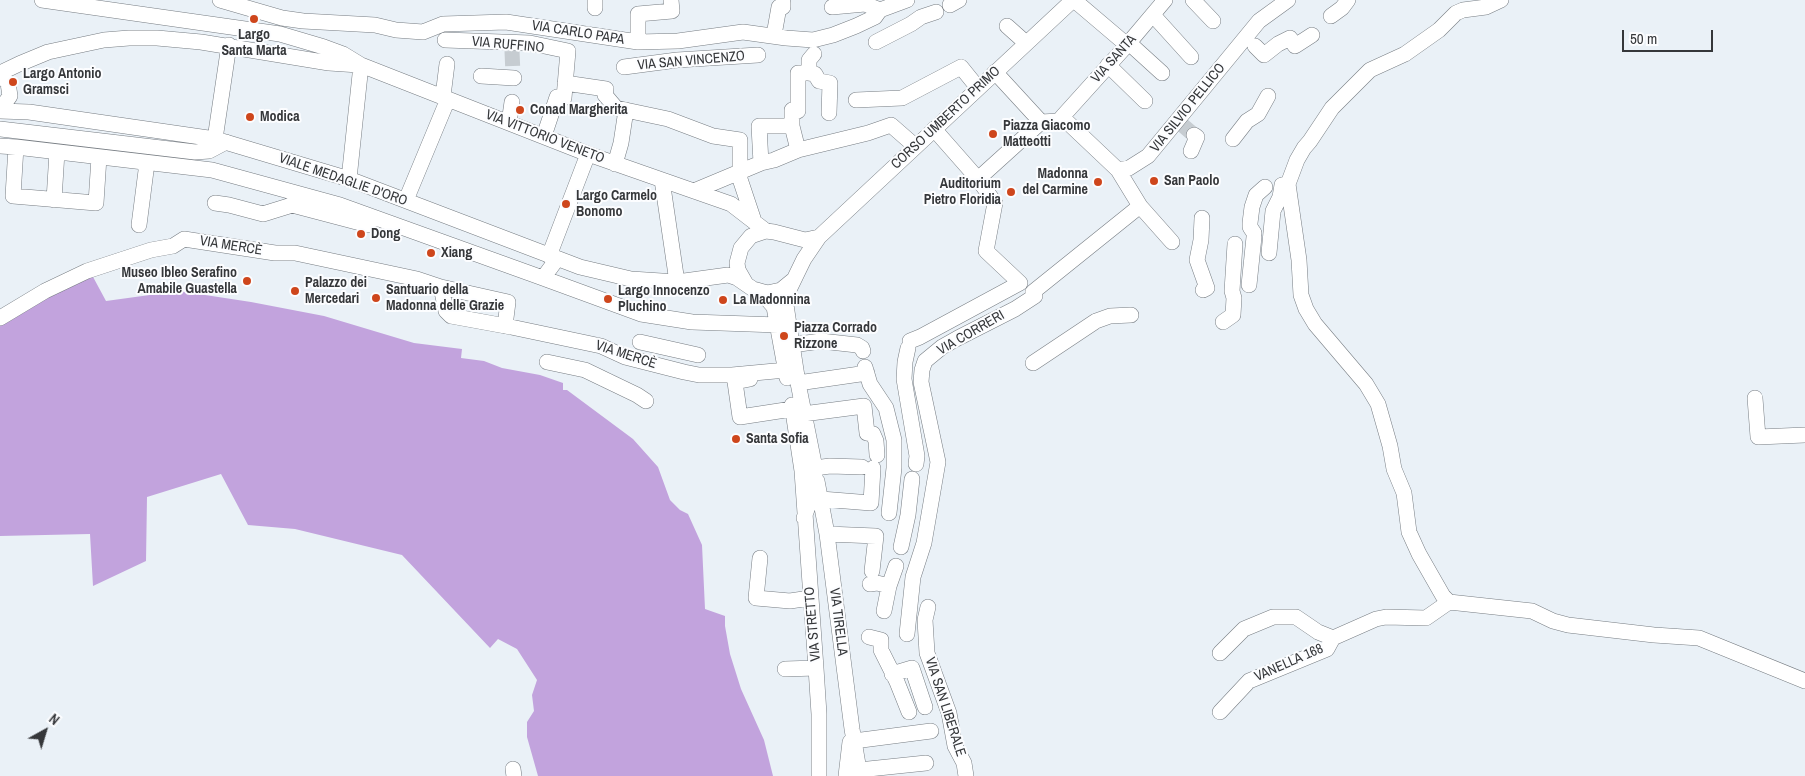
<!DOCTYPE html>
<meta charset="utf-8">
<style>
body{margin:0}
#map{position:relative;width:1805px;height:776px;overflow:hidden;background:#eaf1f7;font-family:"Archivo Narrow",sans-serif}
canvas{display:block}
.north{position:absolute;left:20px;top:706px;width:50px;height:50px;-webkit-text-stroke:4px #fcfdff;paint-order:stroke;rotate:39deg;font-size:14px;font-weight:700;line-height:20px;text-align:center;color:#35373a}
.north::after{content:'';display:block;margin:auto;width:18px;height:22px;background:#35373a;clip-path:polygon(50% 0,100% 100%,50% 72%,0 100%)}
.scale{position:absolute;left:1622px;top:30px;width:91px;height:22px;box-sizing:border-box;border:2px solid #35373a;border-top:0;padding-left:6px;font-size:15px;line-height:18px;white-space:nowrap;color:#35373a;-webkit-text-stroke:4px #fcfdff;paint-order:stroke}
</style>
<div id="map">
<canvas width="1805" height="776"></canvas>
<div class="north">N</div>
<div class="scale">50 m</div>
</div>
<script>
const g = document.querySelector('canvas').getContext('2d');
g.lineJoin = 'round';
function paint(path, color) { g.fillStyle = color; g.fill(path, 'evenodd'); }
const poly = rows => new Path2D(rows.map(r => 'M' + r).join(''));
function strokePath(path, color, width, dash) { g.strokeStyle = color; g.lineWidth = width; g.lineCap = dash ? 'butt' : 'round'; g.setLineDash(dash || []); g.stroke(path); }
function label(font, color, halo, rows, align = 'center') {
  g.font = font + ' "Archivo Narrow",sans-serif'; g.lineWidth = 4; g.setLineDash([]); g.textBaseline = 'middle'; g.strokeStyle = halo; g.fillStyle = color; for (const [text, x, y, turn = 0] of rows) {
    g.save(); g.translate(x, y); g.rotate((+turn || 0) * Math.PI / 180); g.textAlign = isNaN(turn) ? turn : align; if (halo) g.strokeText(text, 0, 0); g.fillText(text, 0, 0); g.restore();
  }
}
const forest = poly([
 [92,275,106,301,179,291,251,302,324,316,414,343,462,349,461,358,484,361,502,368,540,375,563,383,563,390,567,390,633,439,658,467,670,500,680,510,688,514,702,545,705,609,725,616,725,626,730,654,741,689,764,740,773,776,538,776,527,737,527,722,534,711,532,695,537,680,517,649,498,639,490,648,402,555,295,529,248,525,221,474,147,497,146,561,93,586,90,534,0,536,0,324,50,295]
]);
const minorTunnel = poly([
 [512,51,513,75],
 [1180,123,1194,135]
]);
const minor = poly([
 [42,0,280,34,324,47,343,54,361,65,588,154,731,204,766,231],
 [220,0,282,18,303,21,375,25,396,30,423,32,443,24,506,22,638,42,678,41,743,32,786,38,813,40,833,35,856,26,875,17,880,10,907,0],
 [595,0,595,8],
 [1074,0,1127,45],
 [1193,0,1213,21],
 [1501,0,1486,7,1463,10,1456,13,1439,30,1405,54,1370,70,1332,108,1310,141,1304,148,1297,160,1288,184,1299,260,1301,295,1306,309,1315,324,1366,384,1378,404,1390,446,1394,469,1404,493,1409,532,1419,554,1443,596,1449,602,1532,611,1553,621,1568,625,1654,635,1699,638,1805,681],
 [950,5,959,0],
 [832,7,865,4,880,10],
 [1153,15,1191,57],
 [1331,16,1342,8,1348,0],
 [1007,26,1026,43],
 [774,35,779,7,783,7,783,3],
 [445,40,530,43,568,51,564,98,557,97,544,136],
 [638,42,638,14,672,11,671,0],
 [876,42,911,24,921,17,936,12],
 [1129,43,1162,73],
 [1255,46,1264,55,1278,44,1290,38,1295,46,1312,35],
 [1108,65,1145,101],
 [624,67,677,60,758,55],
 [995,72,1041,122],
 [0,73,19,64,48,52,104,40,129,38,157,38,201,42,329,63,359,65],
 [809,73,815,74,819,81,830,83,829,113],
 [0,75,8,83,10,96,0,110],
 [481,76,514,78],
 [565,83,606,89,605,95,616,108,668,119,713,136,740,140,740,179,754,221],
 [443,96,447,64],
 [856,100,902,98,961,67,978,88],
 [0,111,29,112,215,139,349,179,580,267,631,279,677,282,728,275,737,278,753,289,767,293,781,290,792,281],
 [1062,117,1127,45,1165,0],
 [509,123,512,102],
 [0,129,195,152,209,151,226,142],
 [934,129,978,179,1041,122,1059,121,1062,117,1118,170,1140,206,1172,242],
 [215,139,229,45],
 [1233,139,1247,121,1258,114,1268,96],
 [0,146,16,147,212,170,340,205,540,277,546,274,557,259],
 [16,147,13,196,96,203,99,157],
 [798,150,792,126,792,110,798,111,798,73,809,73,809,60,814,54],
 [1191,151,1197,137,1194,135],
 [761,163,759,126,792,126],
 [615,164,621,143,626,110],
 [1118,170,1129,168,1148,156,1259,21,1288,0],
 [349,179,361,65],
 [662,180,677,282],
 [694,191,761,163,774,160,798,150,868,133,891,125,915,146],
 [54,200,57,152],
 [406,200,448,99],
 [215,203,229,205,263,214,292,205,368,225,369,222],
 [1202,218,1201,240,1197,260,1207,288,1203,290],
 [139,225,147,163],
 [1254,233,1250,227,1250,223,1252,207,1256,195,1265,187],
 [1269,253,1273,211,1280,197,1282,185,1286,184],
 [549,256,588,154],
 [540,277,641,314,692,322,778,325],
 [746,284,738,270,737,263,741,248,751,236,766,231,774,232,805,240,819,237],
 [1249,285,1254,237],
 [441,287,508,302,505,326],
 [761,292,774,307,787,378],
 [0,318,45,291,87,271,151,250,173,246,184,239,275,253,295,253,417,279,441,287,446,311,451,316,511,327,601,346,625,357,684,372,699,375,732,375,786,370],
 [1223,322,1233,315,1234,298,1232,291,1235,244],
 [910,341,920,337,1020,283,986,251,995,203,978,179],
 [640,342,698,355],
 [792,345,821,341,857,345,862,348,863,351],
 [908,348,905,362,904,379,917,456,916,464],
 [547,362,585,370,637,395,646,401],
 [1033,363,1096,321,1110,316,1131,315],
 [865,367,870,384,886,408,894,440,894,468,889,513],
 [750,379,735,382,740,417,792,409],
 [798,383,867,373],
 [1755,398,1758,437,1805,435],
 [792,405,802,471,806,481],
 [803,414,864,406,867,433,873,434,876,441,877,455],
 [815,468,830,466,862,467],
 [802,471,816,668,819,714,819,776],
 [817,481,827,534,852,729,860,776],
 [821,499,871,503,873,468],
 [804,518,814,489,815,468,798,383,786,305,787,294,804,259,819,237,1073,0],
 [827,534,876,536,872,571],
 [901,547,908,515,912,479],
 [760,558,756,598,790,601,810,598],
 [870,584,877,583,889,586],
 [928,607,925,620,927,653,949,713,955,746,964,763,966,776],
 [884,611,889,586,896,566],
 [907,634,913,577,924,543,938,462,921,382,922,370,925,361,942,347,958,338,1015,309,1035,296,1033,292,1140,206],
 [869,637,881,640,881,650,897,682,909,712],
 [1220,653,1244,629,1273,617,1296,617,1318,632,1333,638],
 [785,669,816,668],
 [892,674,912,668,925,707],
 [1220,712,1249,681,1327,649,1333,638,1376,619,1386,617,1426,618,1449,602],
 [854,741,931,731],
 [513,769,514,776],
 [859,770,926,763],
 [846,776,850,742]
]);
const markers = [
 [254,19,5,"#ce461c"],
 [13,82,5,"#ce461c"],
 [520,110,5,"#ce461c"],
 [250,117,5,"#ce461c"],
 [993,134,5,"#ce461c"],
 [1154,181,5,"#ce461c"],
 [1098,182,5,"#ce461c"],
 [1011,192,5,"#ce461c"],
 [566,204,5,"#ce461c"],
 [361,234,5,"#ce461c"],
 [431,253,5,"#ce461c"],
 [247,281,5,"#ce461c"],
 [295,291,5,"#ce461c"],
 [376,298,5,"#ce461c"],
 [608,299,5,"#ce461c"],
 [723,300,5,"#ce461c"],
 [784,336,5,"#ce461c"],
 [736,439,5,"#ce461c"]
];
const streetNames = [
 ["VIA CARLO PAPA",578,33,9],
 ["VIA RUFFINO",508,45,5],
 ["VIA SANTA",1114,59,-48],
 ["VIA SAN VINCENZO",691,61,-5],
 ["VIA SILVIO PELLICO",1188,108,-51],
 ["CORSO UMBERTO PRIMO",946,118,-43],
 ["VIA VITTORIO VENETO",545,137,21],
 ["VIALE MEDAGLIE D'ORO",343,180,19],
 ["VIA MERCÈ",231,246,9],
 ["VIA CORRERI",971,333,-30],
 ["VIA MERCÈ",626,355,18],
 ["VIA TIRELLA",838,622,83],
 ["VIA STRETTO",813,624,-95],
 ["VANELLA 168",1289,663,-24],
 ["VIA SAN LIBERALE",945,707,72]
];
const poiNames = [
 ["Largo",254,35,"center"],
 ["Santa Marta",254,51,"center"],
 ["Largo Antonio",23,74],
 ["Gramsci",23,90],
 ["Conad Margherita",530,110],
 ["Modica",260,117],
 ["Piazza Giacomo",1003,126],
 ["Matteotti",1003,142],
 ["Madonna",1088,174,"right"],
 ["del Carmine",1088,190,"right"],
 ["San Paolo",1164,181],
 ["Auditorium",1001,184,"right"],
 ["Pietro Floridia",1001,200,"right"],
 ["Largo Carmelo",576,196],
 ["Bonomo",576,212],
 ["Dong",371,234],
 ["Xiang",441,253],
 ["Museo Ibleo Serafino",237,273,"right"],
 ["Amabile Guastella",237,289,"right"],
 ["Palazzo dei",305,283],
 ["Mercedari",305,299],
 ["Santuario della",386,290],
 ["Madonna delle Grazie",386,306],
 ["Largo Innocenzo",618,291],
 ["Pluchino",618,307],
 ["La Madonnina",733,300],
 ["Piazza Corrado",794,328],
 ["Rizzone",794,344],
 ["Santa Sofia",746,439]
];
paint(forest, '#c2a3dd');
strokePath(minorTunnel, '#c6ccd1', 15, [15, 8]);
strokePath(minor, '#777d83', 16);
strokePath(minor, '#fff', 15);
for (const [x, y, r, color] of markers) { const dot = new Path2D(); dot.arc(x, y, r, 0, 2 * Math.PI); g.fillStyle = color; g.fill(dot); strokePath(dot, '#fcfdff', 2); }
label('14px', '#35373a', '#fcfdff', streetNames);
label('bold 14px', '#35373a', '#fcfdff', poiNames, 'left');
</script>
